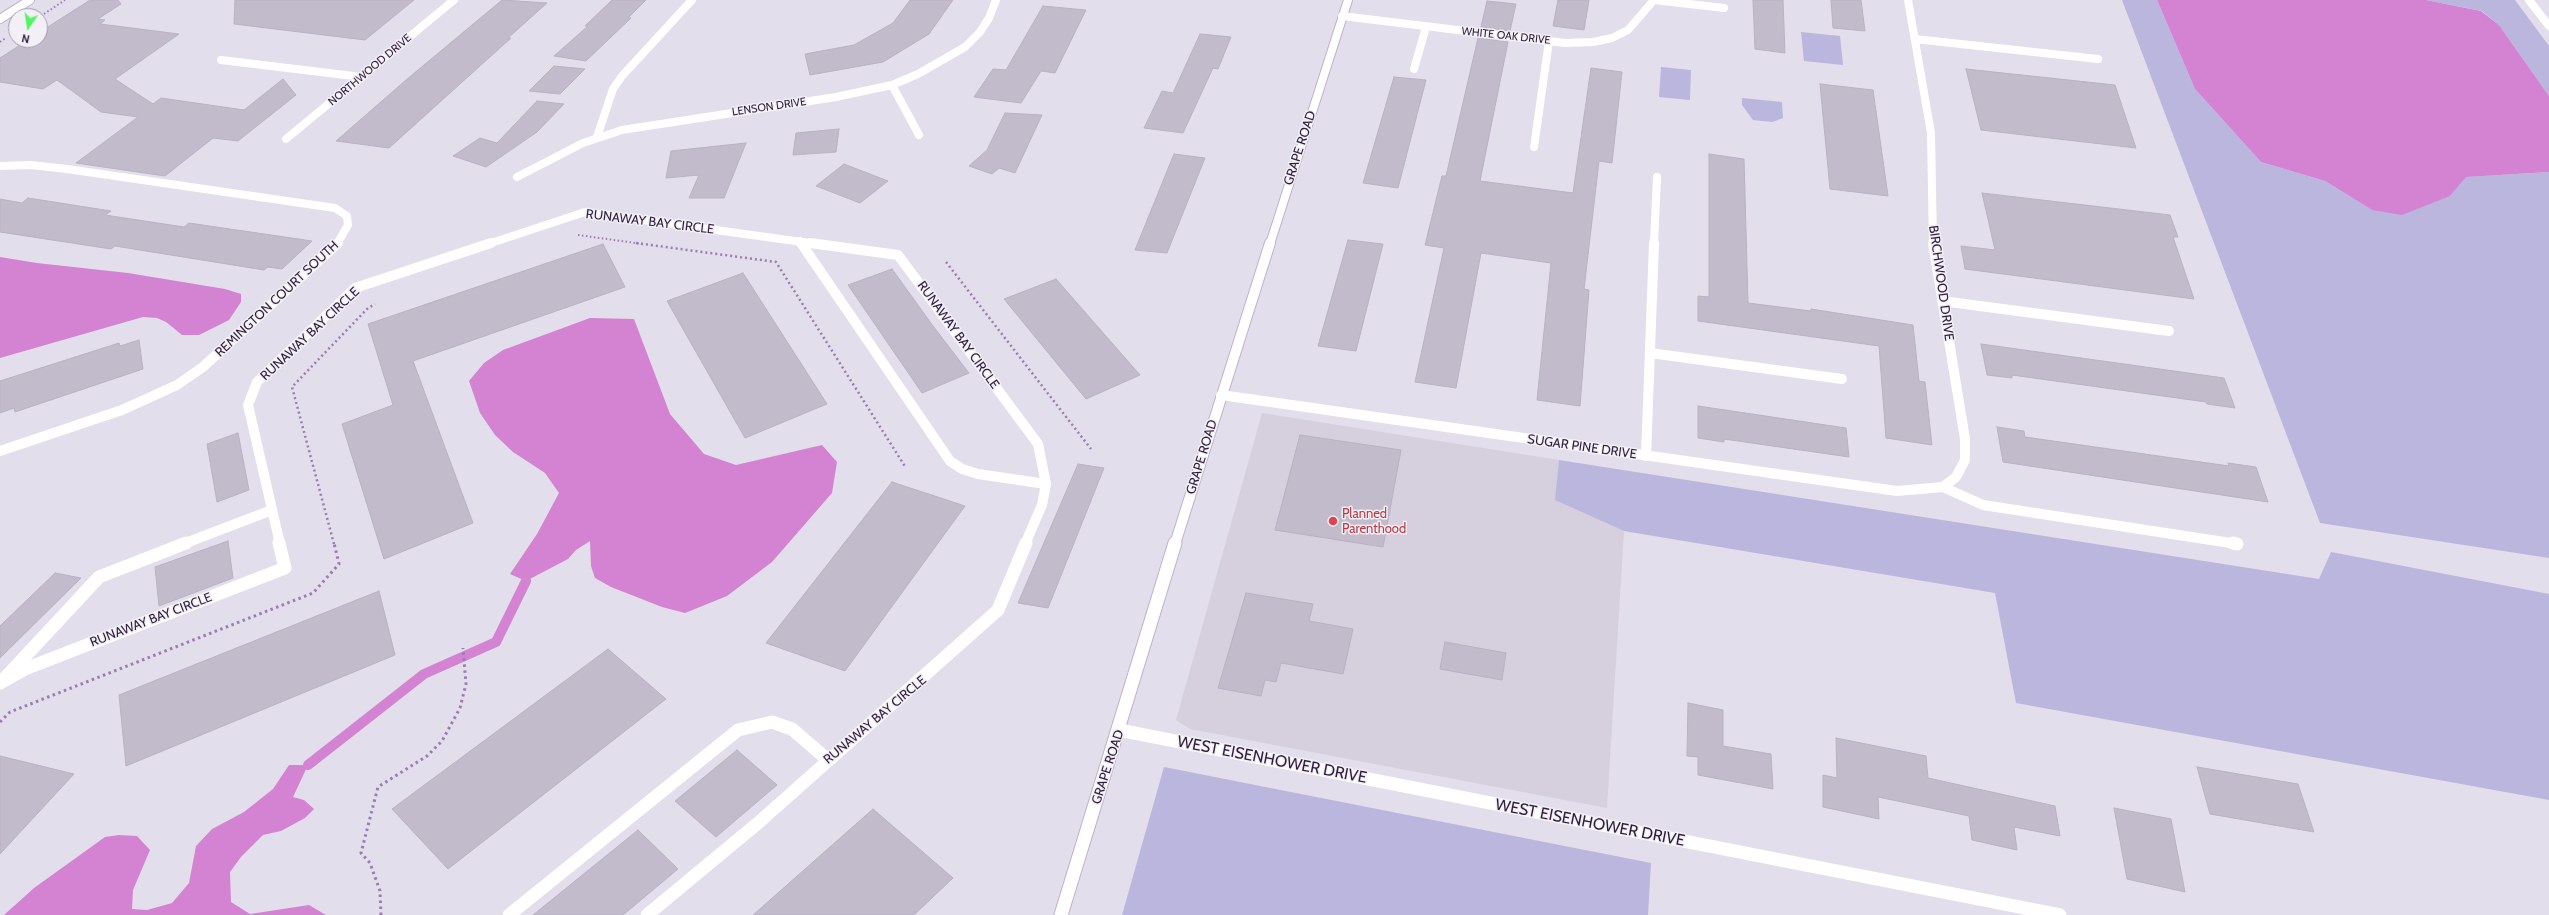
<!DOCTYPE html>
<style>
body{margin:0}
#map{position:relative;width:2549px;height:915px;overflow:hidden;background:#e3deeb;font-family:Cabin,sans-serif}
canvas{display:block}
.north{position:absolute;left:8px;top:8px;width:40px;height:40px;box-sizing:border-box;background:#f2eff7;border:1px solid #a49cac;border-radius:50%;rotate:193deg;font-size:11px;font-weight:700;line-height:16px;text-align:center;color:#2f1f3b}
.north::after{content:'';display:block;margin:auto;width:14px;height:18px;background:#4ff860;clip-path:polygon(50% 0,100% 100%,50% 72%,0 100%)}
</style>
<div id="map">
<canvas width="2549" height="915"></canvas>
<div class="north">N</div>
</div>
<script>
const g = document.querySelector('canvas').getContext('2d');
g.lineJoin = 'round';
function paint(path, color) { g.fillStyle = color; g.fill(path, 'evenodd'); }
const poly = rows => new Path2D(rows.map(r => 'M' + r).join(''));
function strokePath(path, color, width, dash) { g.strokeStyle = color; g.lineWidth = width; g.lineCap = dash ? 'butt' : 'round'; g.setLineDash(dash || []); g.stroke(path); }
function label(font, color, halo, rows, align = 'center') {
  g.font = font + ' Cabin,sans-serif'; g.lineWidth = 3; g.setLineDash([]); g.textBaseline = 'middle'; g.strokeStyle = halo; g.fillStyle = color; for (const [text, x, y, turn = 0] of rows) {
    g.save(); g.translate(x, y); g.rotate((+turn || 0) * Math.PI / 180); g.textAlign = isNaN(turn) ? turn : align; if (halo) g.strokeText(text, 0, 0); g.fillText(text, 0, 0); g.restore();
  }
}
const built = poly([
 [1262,413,1559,460,1556,500,1624,531,1607,808,1190,729,1176,720]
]);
const green = poly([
 [2122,0,2157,0,2195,89,2261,162,2325,181,2372,210,2450,196,2465,177,2549,172,2549,558,2320,523],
 [2426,0,2515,0,2549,46,2549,96,2499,25,2482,11],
 [1801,32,1840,36,1843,65,1804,61],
 [1661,67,1691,70,1690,100,1659,97],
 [1742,98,1782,102,1783,118,1772,122,1753,120,1742,105],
 [1559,460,2319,579,2331,552,2549,594,2549,800,2016,703,1995,593,1624,531,1555,500],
 [1164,767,1651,863,1648,915,1122,915]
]);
const water = poly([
 [2157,0,2426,0,2481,11,2499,25,2549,96,2549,172,2466,177,2450,196,2402,215,2372,210,2325,181,2261,162,2195,89],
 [0,257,37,263,128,273,225,289,241,294,241,302,229,320,199,335,182,335,166,322,157,318,143,317,0,358],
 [590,318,634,319,670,414,704,454,736,465,822,445,837,462,832,493,772,562,727,596,685,613,662,607,611,587,595,578,591,566,590,541,576,550,568,559,526,581,510,574,537,534,559,493,545,473,513,452,495,435,480,413,469,381,484,363,503,350],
 [289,765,308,765,293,797,304,800,314,809,305,818,281,831,263,835,241,857,230,872,231,902,250,914,309,905,326,915,4,915,34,888,105,837,119,835,137,836,150,850,133,890,132,909,147,910,172,903,189,883,196,846,212,829,244,812,273,789]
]);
const stream = poly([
 [308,765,424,674,496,642,526,581]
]);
const building = poly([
 [90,0,118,0,121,4,98,19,105,20,100,24,179,34,115,79,153,104,161,98,244,110,283,79,296,95,238,141,213,138,165,176,76,163,138,117,101,112,57,80,43,89,0,82,0,58,28,40,40,40,40,32,90,0],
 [235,0,414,0,365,40,234,24,235,0],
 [502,0,547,3,508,38,511,38,389,148,336,141,406,80,502,0],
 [612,0,646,0,628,18,631,18,586,61,554,56,588,26,585,26,612,0],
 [910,0,953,0,929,34,883,62,810,75,805,54,854,45,893,23,910,0],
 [1558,0,1589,0,1584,30,1553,26,1558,0],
 [1753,0,1783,0,1785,53,1755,49,1753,0],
 [1831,0,1861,0,1865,31,1833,28,1831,0],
 [1487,1,1516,4,1510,31,1481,27,1487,1],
 [1043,6,1086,10,1055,73,1041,71,1021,103,974,97,993,69,1006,70,1043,6],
 [1200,34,1231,37,1218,69,1213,68,1183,133,1144,128,1162,91,1173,93,1200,34],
 [1478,38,1508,42,1480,181,1573,193,1591,68,1622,72,1612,163,1599,161,1584,289,1589,290,1580,406,1537,400,1551,263,1481,253,1456,388,1415,382,1444,248,1425,245,1442,176,1446,176,1478,38],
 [554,66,585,69,560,94,529,91,554,66],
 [1966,69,2115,85,2136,148,1981,130,1966,69],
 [1394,77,1426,80,1398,188,1363,183,1394,77],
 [1820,84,1873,90,1888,196,1830,189,1820,84],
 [537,101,564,104,537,132,486,167,453,156,480,138,497,143,537,101],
 [1005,113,1042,115,1015,173,999,168,992,174,969,166,987,150,1005,113],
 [839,129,836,152,793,155,796,133,839,129],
 [746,143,724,198,689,198,699,175,666,178,671,151,746,143],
 [1174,154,1205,158,1167,253,1135,250,1174,154],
 [1709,154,1744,159,1748,303,1811,311,1811,309,1913,325,1919,381,1925,382,1932,445,1886,438,1879,346,1698,321,1698,296,1709,297,1709,154],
 [844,164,888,181,860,203,816,186,844,164],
 [1982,193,2170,215,2178,237,2173,237,2194,299,1965,269,1961,246,1995,250,1982,193],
 [28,198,111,211,105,215,184,227,189,223,312,241,282,269,268,267,264,270,115,246,111,249,0,232,0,199,22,203,28,198],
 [1348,240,1383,244,1356,351,1318,346,1348,240],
 [603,244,625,287,413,361,473,523,384,559,342,424,393,405,368,324,603,244],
 [892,269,933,326,969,373,922,393,848,285,892,269],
 [743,273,827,404,745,438,667,301,743,273],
 [1056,279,1140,375,1086,399,1004,299,1056,279],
 [139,340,143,369,15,412,14,408,0,413,0,381,119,343,120,346,139,340],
 [1981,344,2224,378,2235,408,2207,404,2206,402,2012,375,2012,378,1987,375,1981,344],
 [1698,406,1846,428,1849,457,1724,439,1724,442,1698,438,1698,406],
 [1997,427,2024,431,2025,437,2229,466,2228,463,2256,467,2268,502,2003,462,1997,427],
 [238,433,249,490,217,502,207,444,238,433],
 [1300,435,1401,450,1383,547,1275,530,1300,435],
 [1078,464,1104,468,1048,608,1018,603,1078,464],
 [892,482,965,506,845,671,766,643,892,482],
 [228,541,233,578,159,606,155,567,228,541],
 [55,573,81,578,0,658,0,626,55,573],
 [379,591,395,655,126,766,119,695,379,591],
 [1246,593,1313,604,1309,621,1353,629,1343,674,1281,663,1276,682,1265,680,1261,696,1218,688,1246,593],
 [1445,642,1506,653,1502,680,1440,669,1445,642],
 [608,649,666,699,448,869,392,809,608,649],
 [1688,703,1723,710,1723,746,1771,754,1773,789,1698,775,1698,757,1687,756,1688,703],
 [1836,738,1926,756,1928,778,2055,806,2060,836,2014,827,2017,850,1972,840,1969,816,1878,797,1879,819,1823,807,1823,775,1837,778,1836,738],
 [737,750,777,785,716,837,675,801,737,750],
 [0,756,74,774,0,854,0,756],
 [2197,767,2298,784,2314,832,2210,814,2197,767],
 [2114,808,2171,819,2185,892,2127,879,2114,808],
 [873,809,953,878,914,915,753,915,873,809],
 [638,830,678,869,623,915,533,915,638,830]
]);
const pathFar2 = poly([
 [44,14,65,0],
 [0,42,6,38],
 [578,235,643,244]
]);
const pathFar1 = poly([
 [636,243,776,262,906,468],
 [946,262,1091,449],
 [334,544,292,387,368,308,375,304]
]);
const path = poly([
 [0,722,10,712,313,593,339,564,334,543],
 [381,915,380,891,370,863,361,853,378,787,427,756,442,741,460,708,466,684,463,648]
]);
const serviceFar2 = poly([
 [1654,0,1724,8],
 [1915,39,2098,59],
 [1414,69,1426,27],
 [1534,147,1549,41],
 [1654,244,1657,177]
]);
const serviceFar1 = poly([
 [1942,301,2169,331],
 [1650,353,1842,379],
 [1646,456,1654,243],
 [1943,487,1983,505,2237,544],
 [183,544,272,510]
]);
const service = poly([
 [2233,543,2237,544],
 [5,678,99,577,186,543],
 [509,915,738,730,772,722,792,729,828,760]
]);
const minorFar2 = poly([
 [1908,0,1931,133,1933,244],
 [2529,0,2549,26],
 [1342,16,1565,43,1593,42,1612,38,1628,30,1654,0],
 [221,60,362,77],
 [892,85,919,135],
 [597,137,613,89,622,76,692,0],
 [286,139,454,0],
 [0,166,31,165,67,169,335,208,347,216,348,225,337,244],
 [517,177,583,143,622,130,836,97,892,85,918,74,965,47,980,32,989,18,996,0],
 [800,241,802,244],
 [488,244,585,212,817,244]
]);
const minorFar1 = poly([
 [801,243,950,461,962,469,978,474,1046,484],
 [810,243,898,255,1038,444,1046,484,1042,505,1025,544],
 [1221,395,1897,491,1943,487,1956,477,1965,460,1965,439,1933,243],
 [0,451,122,410,177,385,203,367,338,243],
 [280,544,248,405,257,382,355,288,491,243]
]);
const minor = poly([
 [0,683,25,669,285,568,279,543],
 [1119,730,2060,915],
 [647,915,758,823,998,610,1026,543]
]);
const secondaryFar2 = poly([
 [0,19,30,0],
 [1270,244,1348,0]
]);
const secondaryFar1 = poly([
 [1175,544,1270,243]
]);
const secondary = poly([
 [1061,915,1175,543]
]);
const markers = [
 [1333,521,5,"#e0444e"]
];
const farStreetnames = [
 ["WHITE OAK DRIVE",1506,36,6],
 ["NORTHWOOD DRIVE",370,70,-40],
 ["LENSON DRIVE",769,107,-8]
];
const streetNames = [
 ["GRAPE ROAD",1300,148,-72],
 ["RUNAWAY BAY CIRCLE",650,222,7],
 ["BIRCHWOOD DRIVE",1941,283,82],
 ["REMINGTON COURT SOUTH",277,299,-43],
 ["RUNAWAY BAY CIRCLE",310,334,-43],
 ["RUNAWAY BAY CIRCLE",958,335,54],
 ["SUGAR PINE DRIVE",1582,447,8],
 ["GRAPE ROAD",1202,457,-73],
 ["RUNAWAY BAY CIRCLE",151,620,-21],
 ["RUNAWAY BAY CIRCLE",875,720,-40],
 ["GRAPE ROAD",1108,767,-72]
];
const healthNames = [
 ["Planned",1342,514],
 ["Parenthood",1342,529]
];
const nearStreetnames = [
 ["WEST EISENHOWER DRIVE",1272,760,11],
 ["WEST EISENHOWER DRIVE",1590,823,11]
];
paint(built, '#d6cfde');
paint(green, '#bbb6dd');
paint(water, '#d383d2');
strokePath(stream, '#d383d2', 10);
paint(building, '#c2bbcb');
strokePath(building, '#b9b1c4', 1);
strokePath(secondaryFar2, '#beb1cb', 10);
strokePath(secondaryFar1, '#beb1cb', 12);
strokePath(secondary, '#beb1cb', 15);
strokePath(pathFar2, '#997db0', 2, [1.5, 2.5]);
strokePath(pathFar1, '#997db0', 2.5, [2, 3]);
strokePath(path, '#997db0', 3, [2.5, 3.5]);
strokePath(serviceFar2, '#fff', 8);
strokePath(serviceFar1, '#fff', 10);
strokePath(service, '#fff', 13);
strokePath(minorFar2, '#fff', 8);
strokePath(minorFar1, '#fff', 10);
strokePath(minor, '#fff', 13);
strokePath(secondaryFar2, '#fff', 8);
strokePath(secondaryFar1, '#fff', 10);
strokePath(secondary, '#fff', 13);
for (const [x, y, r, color] of markers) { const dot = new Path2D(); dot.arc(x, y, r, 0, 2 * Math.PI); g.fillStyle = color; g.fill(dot); strokePath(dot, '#f2eff7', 1.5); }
label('11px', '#2f1f3b', '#f2eff7', farStreetnames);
label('13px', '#2f1f3b', '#f2eff7', streetNames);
label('13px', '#be3a42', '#f2eff7', healthNames, 'left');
label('16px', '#2f1f3b', '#f2eff7', nearStreetnames);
</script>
